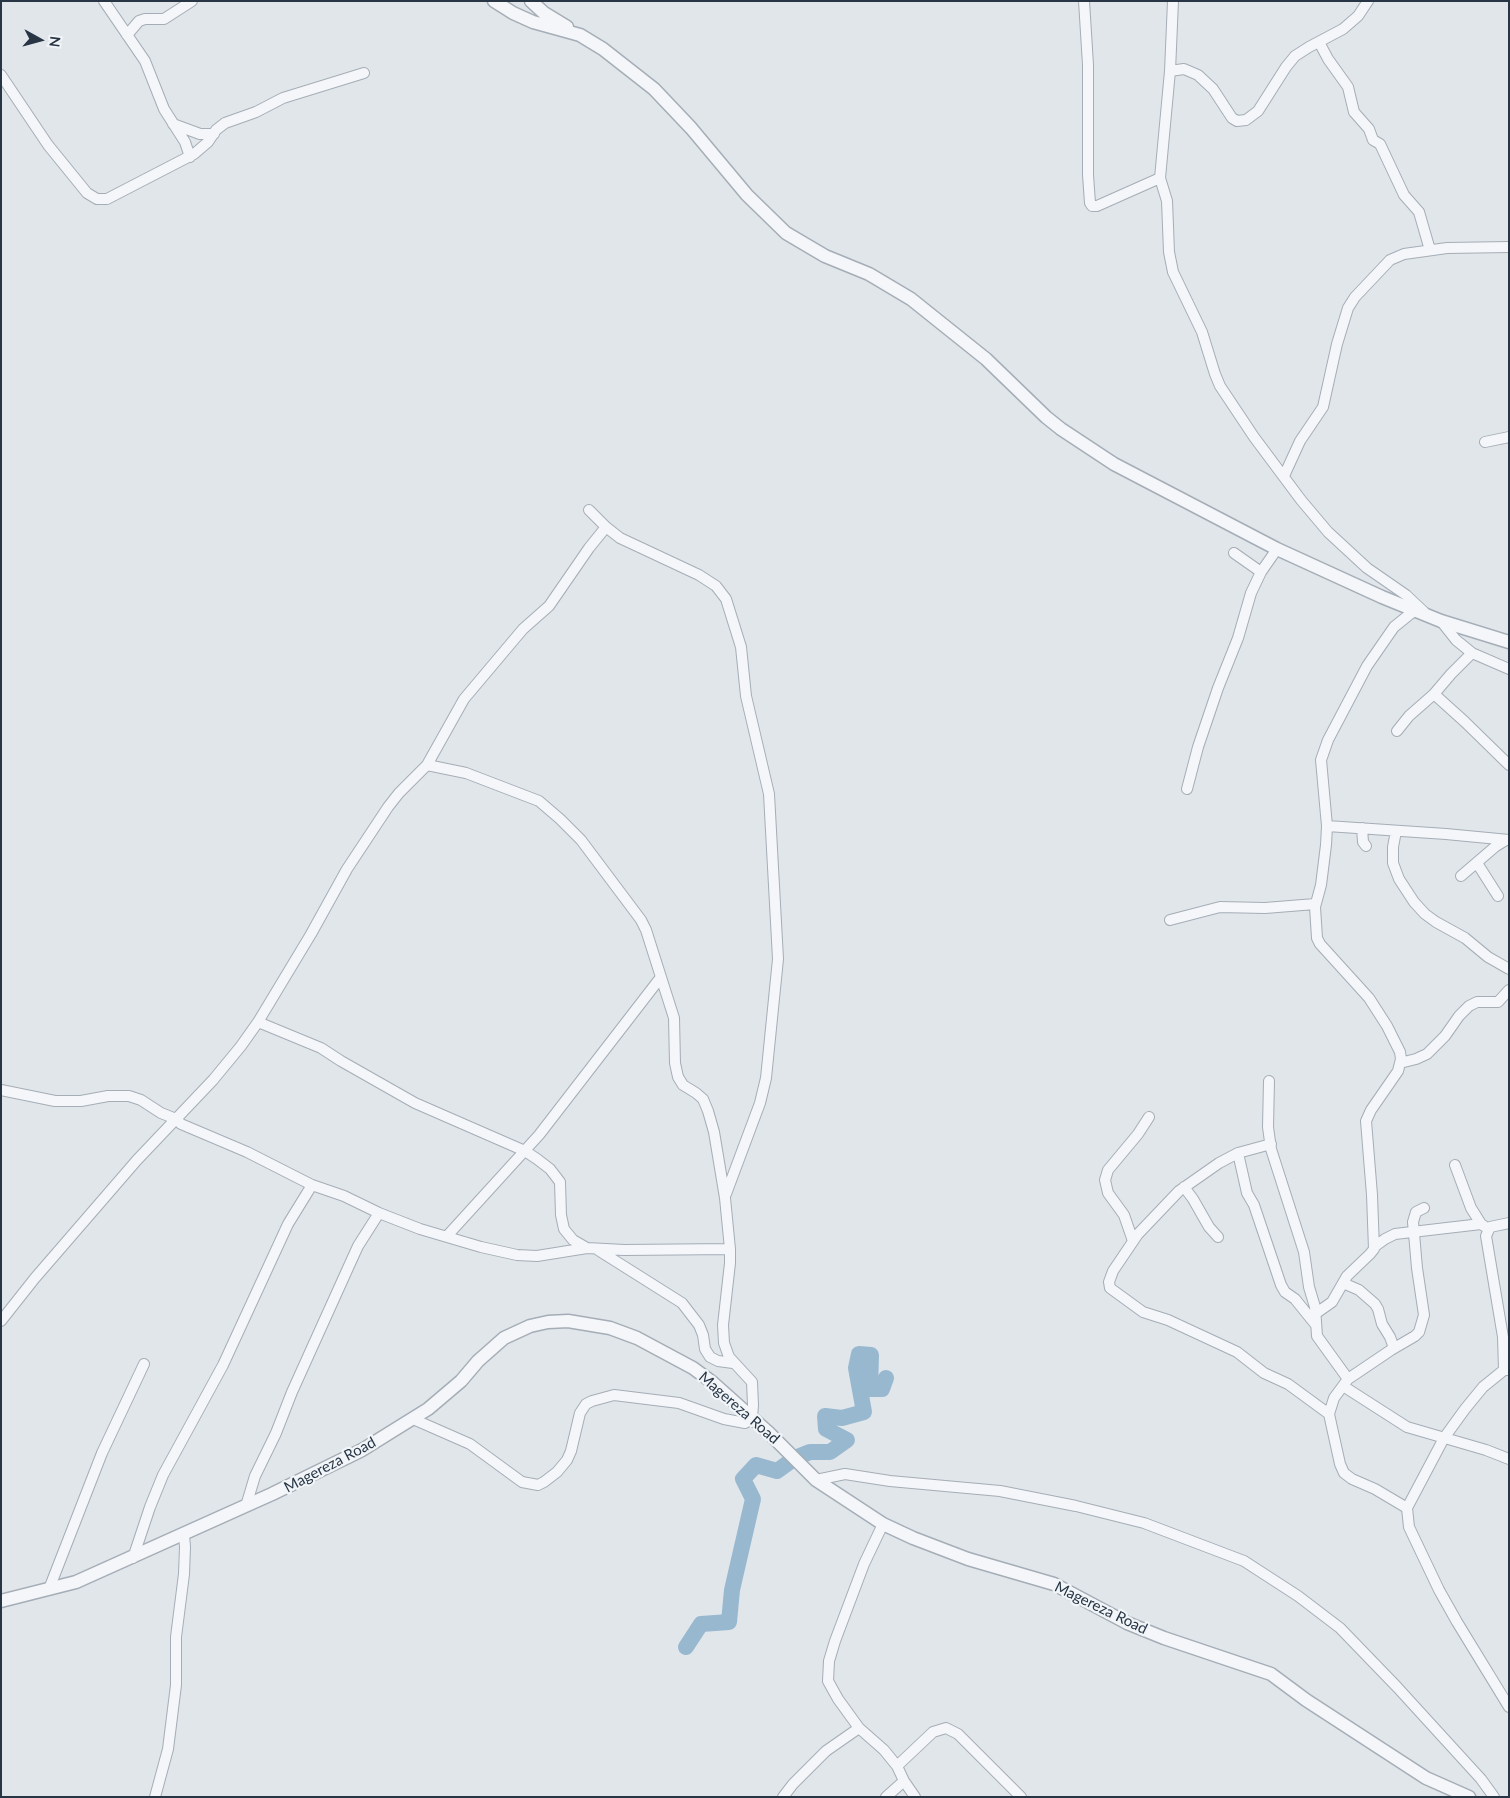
<!DOCTYPE html>
<style>
body{margin:0}
#map{position:relative;width:1510px;height:1798px;overflow:hidden;background:#e1e6eb;font-family:Lato,sans-serif}
canvas{display:block}
.frame{position:absolute;inset:0;border:2px solid #273545;pointer-events:none}
.north{position:absolute;left:15px;top:15px;width:50px;height:50px;-webkit-text-stroke:4px #f1f5f8;paint-order:stroke;rotate:97deg;font-size:14px;font-weight:700;line-height:20px;text-align:center;color:#273545}
.north::after{content:'';display:block;margin:auto;width:18px;height:22px;background:#273545;clip-path:polygon(50% 0,100% 100%,50% 72%,0 100%)}
</style>
<div id="map">
<canvas width="1510" height="1798"></canvas>
<div class="frame"></div>
<div class="north">N</div>
</div>
<script>
const g = document.querySelector('canvas').getContext('2d');
g.lineJoin = 'round';
const poly = rows => new Path2D(rows.map(r => 'M' + r).join(''));
function strokePath(path, color, width, dash) { g.strokeStyle = color; g.lineWidth = width; g.lineCap = dash ? 'butt' : 'round'; g.setLineDash(dash || []); g.stroke(path); }
function label(font, color, halo, rows, align = 'center') {
  g.font = font + ' Lato,sans-serif'; g.lineWidth = 4.5; g.setLineDash([]); g.textBaseline = 'middle'; g.strokeStyle = halo; g.fillStyle = color; for (const [text, x, y, turn = 0] of rows) {
    g.save(); g.translate(x, y); g.rotate((+turn || 0) * Math.PI / 180); g.textAlign = isNaN(turn) ? turn : align; if (halo) g.strokeText(text, 0, 0); g.fillText(text, 0, 0); g.restore();
  }
}
const river = poly([
 [686,1647,701,1624,729,1622,732,1590,753,1499,743,1479,756,1465,777,1471,795,1458,810,1452,830,1452,847,1440,826,1429,825,1416,842,1418,864,1412,856,1368,859,1354,871,1355,870,1389,882,1389,886,1378]
]);
const minor = poly([
 [104,1,145,61,164,109,185,142,190,157],
 [1084,1,1088,65,1088,175,1090,203,1092,206,1097,206,1160,178],
 [1173,1,1170,71,1160,178,1167,201,1169,252,1173,272,1202,332,1215,374,1220,386,1254,437,1301,500,1328,532,1367,568,1406,595,1424,612],
 [127,35,139,21,145,19,164,19,192,1],
 [1319,42,1328,59,1348,87,1354,112,1369,129,1373,140,1380,144,1404,195,1419,212,1430,250],
 [1170,71,1184,69,1198,75,1213,89,1232,118,1237,121,1246,120,1258,111,1286,67,1295,56,1309,47,1343,29,1358,16,1368,1],
 [1,75,48,145,87,193,97,199,107,199,194,154,208,142,216,130,225,123,256,112,283,98,364,73],
 [173,124,200,134,214,134],
 [1485,442,1509,437],
 [1284,476,1300,441,1323,407,1337,344,1348,308,1355,297,1390,260,1404,254,1447,248,1509,247],
 [589,510,606,527,620,538,699,575,716,586,726,599,741,647,746,696,769,794,778,959,766,1078,760,1103,726,1194],
 [1234,553,1261,572],
 [1441,621,1456,640,1472,653,1509,669],
 [1434,694,1465,722,1509,765],
 [1397,731,1409,716,1434,694,1451,674,1472,653],
 [1187,789,1198,747,1218,688,1238,638,1251,593,1261,572,1277,549],
 [1327,826,1446,834,1509,840],
 [1362,828,1363,842,1366,846],
 [1396,831,1393,847,1393,863,1399,879,1414,902,1425,914,1436,922,1465,938,1488,957,1509,969],
 [1477,863,1498,896],
 [1461,876,1496,846,1506,840],
 [1170,920,1220,907,1265,908,1315,904],
 [258,1022,321,1048,341,1061,415,1103,525,1151,537,1159,550,1169,560,1182,561,1215,564,1229,573,1240,587,1248],
 [1400,1063,1416,1059,1427,1054,1445,1036,1459,1016,1469,1006,1477,1002,1498,1002,1509,990],
 [1269,1081,1268,1127,1271,1149,1304,1252,1309,1287,1315,1307,1317,1336,1348,1379],
 [1,1090,55,1101,81,1101,108,1096,129,1096,141,1100,161,1113,176,1119,181,1124,247,1152,312,1185,344,1196,379,1213,420,1229,481,1247,517,1255,537,1256,587,1248,624,1250,730,1249],
 [1271,1144,1238,1153,1219,1163,1179,1191,1138,1234,1113,1271,1109,1282,1110,1288,1143,1312,1168,1320,1237,1352,1264,1373,1288,1384,1329,1414],
 [1238,1153,1247,1193,1254,1205,1281,1285,1285,1292,1295,1299,1316,1325],
 [1455,1165,1471,1208,1481,1224,1484,1226],
 [1184,1187,1193,1199,1209,1227,1218,1237],
 [447,1236,539,1135,661,977],
 [1133,1241,1124,1215,1108,1193,1105,1180,1108,1170,1138,1134,1149,1117],
 [1374,1247,1385,1239,1395,1234,1481,1224],
 [598,1250,682,1303,699,1325,703,1335,705,1349,710,1357,718,1361,733,1363],
 [1343,1283,1359,1290,1375,1304,1378,1309,1382,1324,1390,1337,1394,1348],
 [1315,1314,1332,1302,1347,1276,1370,1254,1374,1249,1372,1195,1366,1121,1371,1110,1398,1071,1401,1059,1400,1052,1387,1026,1369,998,1320,944,1317,938,1315,907,1321,885,1326,845,1327,826,1321,760,1328,740,1367,666,1394,627,1415,610],
 [1,1321,35,1278,137,1160,213,1080,241,1046,258,1022,311,934,347,869,388,807,399,793,427,765,464,699,523,629,549,606,589,548,606,527],
 [1504,1370,1503,1337,1486,1236,1490,1227,1509,1223],
 [1509,1370,1504,1370,1483,1387,1465,1409,1444,1438,1407,1508,1409,1527,1439,1590,1457,1622,1509,1707],
 [1343,1386,1407,1427,1486,1450,1509,1459],
 [413,1419,470,1444,522,1482,538,1485,544,1482,557,1472,567,1460,571,1451,580,1413,586,1404,592,1401,614,1395,679,1403,724,1419,745,1423,752,1418,753,1405,752,1382,729,1357,724,1343,723,1325,730,1263,730,1249,725,1198,714,1132,708,1111,703,1099,696,1093,683,1085,678,1077,675,1063,674,1018,646,930,641,920,581,840,560,819,539,801,466,773,427,765],
 [816,1480,845,1474,890,1481,1000,1491,1076,1506,1144,1523,1244,1561,1298,1596,1340,1628,1397,1687,1481,1779,1494,1797],
 [246,1506,255,1476,276,1433,292,1392,348,1268,358,1246,379,1213],
 [1407,1508,1375,1489,1352,1479,1344,1473,1340,1464,1329,1414,1334,1398,1348,1379,1391,1350,1415,1336,1419,1332,1424,1315,1417,1268,1413,1222,1416,1212,1424,1208],
 [883,1524,864,1564,835,1641,829,1661,828,1681,838,1699,859,1728,884,1750,897,1766,904,1781,915,1797],
 [133,1558,150,1507,163,1475,223,1365,288,1224,312,1185],
 [49,1589,102,1453,144,1364],
 [897,1766,933,1732,946,1728,958,1734,1021,1797],
 [155,1797,168,1749,176,1685,176,1637,184,1574,185,1547,184,1535],
 [783,1797,793,1784,826,1751,859,1728],
 [886,1797,904,1781]
]);
const tertiary = poly([
 [494,1,513,13,533,22,580,35,603,49,654,89,691,128,747,195,786,233,825,256,869,274,911,299,986,359,1046,417,1061,429,1114,464,1277,549,1382,597,1441,621,1509,642],
 [531,1,544,13,567,27],
 [1,1601,76,1582,272,1494,362,1450,428,1409,461,1381,478,1361,504,1338,530,1326,548,1322,568,1321,610,1328,637,1338,693,1368,712,1382,769,1433,816,1480,883,1524,913,1538,968,1559,1054,1584,1127,1623,1164,1638,1271,1674,1306,1700,1426,1778,1469,1797]
]);
const streetNames = [
 ["Magereza Road",739,1408,41],
 ["Magereza Road",330,1465,-28],
 ["Magereza Road",1101,1608,26]
];
strokePath(river, '#98b8cf', 16);
strokePath(minor, '#a5adb6', 12);
strokePath(tertiary, '#a5adb6', 15);
strokePath(minor, '#f4f6f9', 10);
strokePath(tertiary, '#f4f6f9', 12);
label('15px', '#273545', '#f1f5f8', streetNames);
</script>
